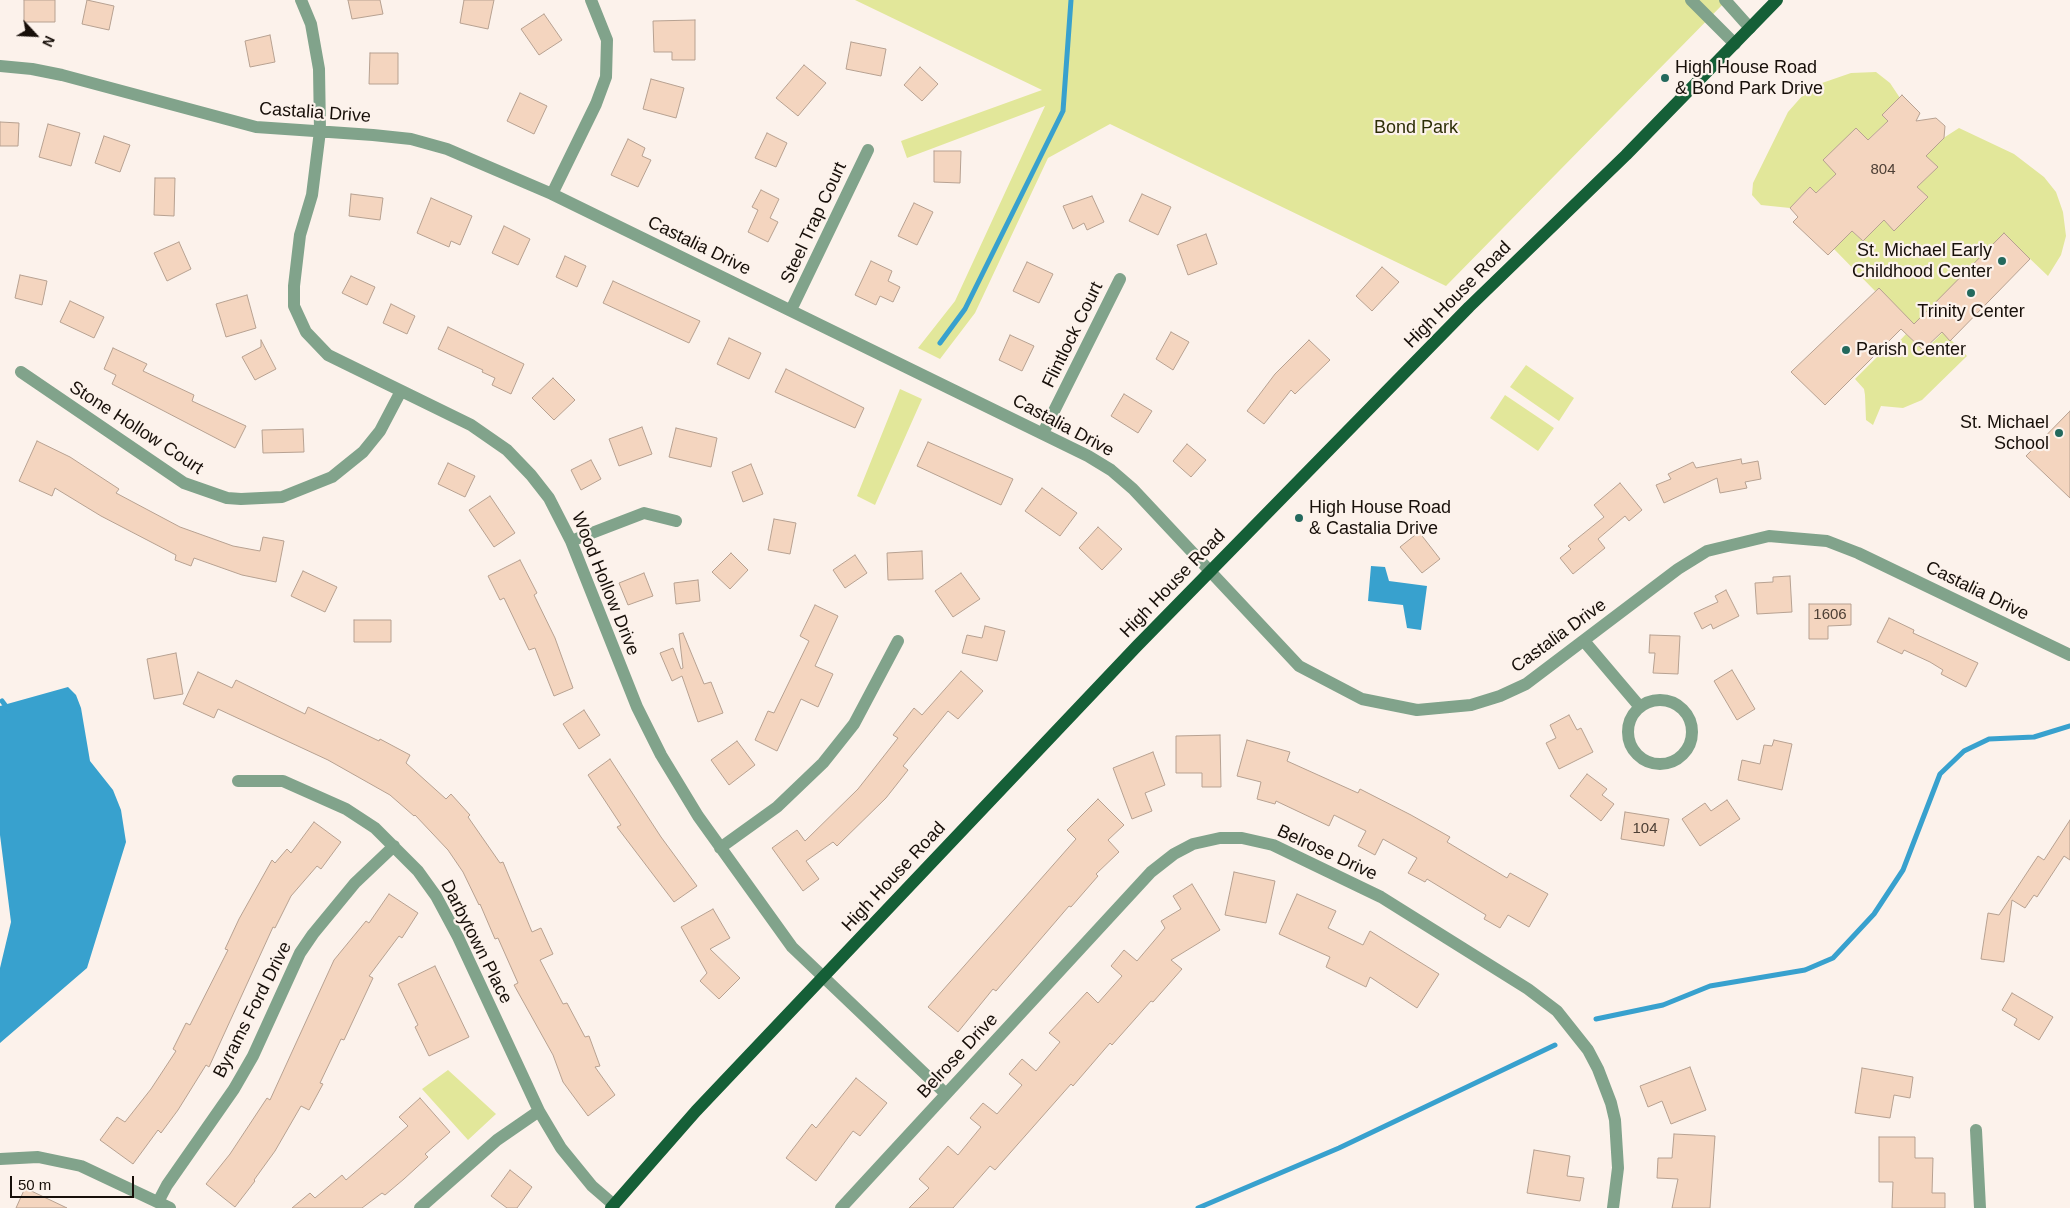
<!DOCTYPE html>
<style>
body{margin:0}
#map{position:relative;width:2070px;height:1208px;overflow:hidden;background:#fcf2eb;font-family:Helvetica,sans-serif}
canvas{display:block}
.north{position:absolute;left:10px;top:10px;width:50px;height:50px;-webkit-text-stroke:4px #fcf2eb;paint-order:stroke;rotate:115deg;font-size:14px;font-weight:700;line-height:20px;text-align:center;color:#170f09}
.north::after{content:'';display:block;margin:auto;width:18px;height:22px;background:#170f09;clip-path:polygon(50% 0,100% 100%,50% 72%,0 100%)}
.scale{position:absolute;left:10px;top:1176px;width:124px;height:22px;box-sizing:border-box;border:2px solid #170f09;border-top:0;padding-left:6px;font-size:15px;line-height:18px;white-space:nowrap;color:#170f09;-webkit-text-stroke:4px #fcf2eb;paint-order:stroke}
</style>
<div id="map">
<canvas width="2070" height="1208"></canvas>
<div class="north">N</div>
<div class="scale">50 m</div>
</div>
<script>
const g = document.querySelector('canvas').getContext('2d');
g.lineJoin = 'round';
function paint(path, color) { g.fillStyle = color; g.fill(path, 'evenodd'); }
const poly = rows => new Path2D(rows.map(r => 'M' + r).join(''));
function strokePath(path, color, width, dash) { g.strokeStyle = color; g.lineWidth = width; g.lineCap = dash ? 'butt' : 'round'; g.setLineDash(dash || []); g.stroke(path); }
function label(font, color, halo, rows, align = 'center') {
  g.font = font + ' Helvetica,sans-serif'; g.lineWidth = 4.5; g.setLineDash([]); g.textBaseline = 'middle'; g.strokeStyle = halo; g.fillStyle = color; for (const [text, x, y, turn = 0] of rows) {
    g.save(); g.translate(x, y); g.rotate((+turn || 0) * Math.PI / 180); g.textAlign = isNaN(turn) ? turn : align; if (halo) g.strokeText(text, 0, 0); g.fillText(text, 0, 0); g.restore();
  }
}
const green = poly([
 [855,0,1727,0,1446,286,1110,124,1048,158,975,313,940,359,918,348,955,301,1045,106,907,158,901,141,1042,90],
 [1876,72,1890,83,1900,98,1882,115,1888,121,1868,140,1856,128,1836,174,1816,193,1810,187,1790,208,1761,205,1752,195,1753,183,1788,112,1803,95,1822,83,1851,73],
 [1959,128,2014,154,2044,177,2056,192,2063,212,2066,236,2061,255,2048,276,2004,234,1924,335,1879,289,1875,291,1834,249,1852,231,1863,241,1884,220,1894,230,1927,197,1917,187,1937,167,1926,156,1945,137],
 [1943,332,1967,356,1922,400,1903,408,1881,406,1873,425,1866,420,1865,395,1864,389,1855,379,1886,348,1890,351,1906,334,1924,351],
 [1526,365,1574,398,1559,421,1510,387],
 [900,389,922,399,875,505,857,496],
 [1505,395,1554,428,1538,451,1490,418],
 [448,1070,496,1114,468,1140,422,1089]
]);
const water = poly([
 [1371,566,1385,567,1389,581,1427,586,1421,630,1407,628,1403,605,1368,601],
 [68,687,76,695,81,708,90,761,113,790,121,810,126,842,87,968,0,1043,0,968,11,922,0,835,0,706]
]);
const stream = poly([
 [940,343,965,309,1063,111,1071,0],
 [2,701,8,709],
 [1596,1019,1663,1005,1710,986,1805,970,1833,958,1874,914,1903,870,1940,774,1964,751,1989,739,2034,737,2070,726],
 [1198,1208,1339,1148,1555,1045]
]);
const building = poly([
 [24,0,55,0,55,22,24,22,24,0],
 [87,0,114,6,109,30,82,24,87,0],
 [348,0,380,0,383,14,352,19,348,0],
 [464,0,494,0,488,29,460,23,464,0],
 [544,14,562,40,539,55,521,29,544,14],
 [695,20,695,60,672,60,672,52,654,52,653,21,695,20],
 [270,35,275,62,250,67,245,41,270,35],
 [851,42,886,49,881,76,846,69,851,42],
 [370,53,398,53,398,84,369,84,370,53],
 [804,65,826,83,798,116,776,98,804,65],
 [920,67,938,84,922,101,904,85,920,67],
 [651,79,684,88,676,118,643,109,651,79],
 [520,93,547,106,534,134,507,121,520,93],
 [1902,95,1920,113,1916,121,1936,118,1945,126,1944,138,1926,156,1938,167,1917,187,1928,197,1894,231,1884,220,1863,241,1852,231,1828,255,1793,222,1798,217,1790,208,1810,187,1816,193,1836,174,1823,160,1856,128,1868,140,1888,121,1882,115,1902,95],
 [0,122,19,123,18,146,0,146,0,122],
 [48,124,80,133,71,166,39,157,48,124],
 [767,133,787,143,776,167,755,158,767,133],
 [104,136,130,145,120,172,95,163,104,136],
 [628,139,645,148,642,156,651,160,638,187,611,175,628,139],
 [934,151,961,151,960,183,934,182,934,151],
 [155,178,175,178,174,216,154,215,155,178],
 [761,190,779,199,770,218,778,222,768,242,748,232,758,210,752,207,761,190],
 [351,194,383,198,380,220,349,216,351,194],
 [1142,194,1171,207,1158,235,1129,221,1142,194],
 [1092,196,1104,222,1087,230,1084,223,1073,229,1063,206,1092,196],
 [431,198,472,216,460,245,451,241,449,247,417,233,431,198],
 [914,203,933,212,917,245,898,236,914,203],
 [504,226,530,239,518,265,492,253,504,226],
 [2004,233,2030,259,1950,341,1942,332,1923,350,1901,329,1825,405,1791,372,1879,288,1914,324,2004,233],
 [1206,234,1217,264,1188,275,1177,245,1206,234],
 [179,242,191,269,167,281,154,253,179,242],
 [565,256,586,266,577,287,556,277,565,256],
 [871,261,892,271,888,281,900,287,893,302,880,296,876,305,855,295,871,261],
 [1027,262,1053,274,1039,303,1013,291,1027,262],
 [1382,267,1399,282,1372,311,1356,296,1382,267],
 [20,275,47,281,42,305,15,298,20,275],
 [351,276,375,287,367,305,342,293,351,276],
 [613,281,700,321,689,343,603,303,613,281],
 [247,295,256,328,226,337,216,304,247,295],
 [70,301,104,317,94,338,60,322,70,301],
 [391,304,415,316,407,334,383,323,391,304],
 [448,327,524,364,511,394,492,385,495,378,482,372,483,370,438,349,448,327],
 [1171,332,1189,342,1173,370,1156,359,1171,332],
 [1010,335,1034,346,1022,371,999,360,1010,335],
 [729,338,761,353,749,379,717,364,729,338],
 [261,340,276,369,255,380,242,357,261,347,261,340],
 [1309,340,1330,360,1295,394,1291,390,1264,424,1247,411,1275,374,1309,340],
 [113,348,147,364,143,371,194,395,192,401,246,426,235,448,112,384,116,375,104,369,113,348],
 [786,369,864,408,855,428,775,392,786,369],
 [553,378,575,400,554,420,532,398,553,378],
 [1124,394,1152,411,1138,433,1111,416,1124,394],
 [2070,411,2070,498,2026,456,2070,411],
 [642,427,652,454,619,466,609,439,642,427],
 [676,428,717,438,711,467,669,457,676,428],
 [303,429,304,452,263,453,262,430,303,429],
 [37,441,70,457,119,489,116,493,180,527,233,546,260,551,263,537,284,541,276,582,242,575,194,558,191,566,175,560,176,555,101,516,55,488,52,496,19,481,37,441],
 [928,442,1013,479,1001,505,917,466,928,442],
 [1187,444,1206,460,1191,477,1173,461,1187,444],
 [1741,459,1742,464,1758,461,1761,479,1745,482,1747,488,1720,493,1717,478,1664,503,1656,485,1671,479,1668,474,1693,462,1696,468,1741,459],
 [591,460,601,479,581,490,571,470,591,460],
 [448,463,475,476,465,497,438,484,448,463],
 [751,464,763,494,743,502,732,472,751,464],
 [1620,483,1642,510,1629,521,1625,516,1598,539,1605,548,1573,574,1560,558,1571,549,1568,546,1604,517,1594,505,1620,483],
 [1042,488,1077,513,1060,536,1025,511,1042,488],
 [490,496,515,533,494,547,469,510,490,496],
 [774,519,796,523,790,554,768,550,774,519],
 [1098,527,1122,549,1102,570,1079,548,1098,527],
 [1419,532,1440,559,1422,573,1400,547,1419,532],
 [922,551,923,579,888,580,887,553,922,551],
 [731,553,748,570,730,589,712,572,731,553],
 [855,555,867,573,845,588,833,570,855,555],
 [520,560,537,593,534,595,555,638,573,688,554,696,535,648,529,650,504,598,500,600,488,576,520,560],
 [303,571,337,587,325,612,291,596,303,571],
 [644,573,653,596,628,605,619,583,644,573],
 [961,573,980,599,953,617,935,591,961,573],
 [1790,576,1792,612,1757,614,1755,583,1773,582,1773,577,1790,576],
 [698,580,700,601,676,604,674,583,698,580],
 [1726,590,1739,616,1713,629,1711,624,1702,629,1694,613,1718,602,1715,596,1726,590],
 [1809,604,1851,604,1851,625,1828,626,1828,639,1809,639,1809,604],
 [815,605,838,616,815,666,833,674,818,707,801,699,777,751,755,740,768,711,774,713,809,641,800,636,815,605],
 [1889,618,1914,630,1913,633,1978,663,1966,687,1941,674,1943,670,1930,662,1904,650,1902,654,1877,642,1889,618],
 [354,620,391,620,391,642,354,642,354,620],
 [985,626,1005,631,997,661,962,653,967,635,982,638,985,626],
 [683,633,704,684,711,682,723,713,698,722,682,676,672,681,660,653,673,648,681,669,683,668,679,634,683,633],
 [1650,635,1680,636,1678,674,1653,673,1655,653,1649,653,1650,635],
 [176,653,183,694,154,699,147,659,176,653],
 [1732,670,1755,709,1737,720,1714,681,1732,670],
 [961,671,983,691,958,719,948,711,903,766,908,770,886,798,837,846,833,842,806,861,819,879,803,891,772,848,797,830,805,841,858,789,898,738,893,735,914,708,922,715,961,671],
 [198,672,232,688,236,680,305,714,308,707,379,741,380,739,410,755,406,763,446,799,451,794,470,815,468,817,500,863,503,862,532,932,541,928,553,954,540,960,563,1004,567,1003,585,1037,589,1036,600,1066,595,1067,615,1095,588,1116,563,1082,553,1055,514,985,518,983,498,938,495,939,480,904,479,905,463,872,448,850,415,815,414,816,390,795,328,760,218,709,214,718,183,704,198,672],
 [584,710,600,735,579,749,563,724,584,710],
 [1569,715,1577,730,1581,728,1593,752,1559,769,1546,743,1556,738,1550,725,1569,715],
 [1220,735,1221,787,1202,787,1202,773,1176,773,1176,736,1220,735],
 [1247,740,1290,752,1287,761,1358,793,1360,789,1411,815,1450,837,1447,842,1507,878,1510,873,1548,894,1529,927,1508,915,1500,928,1484,919,1486,915,1427,879,1425,882,1408,873,1417,858,1383,839,1375,855,1358,846,1366,831,1334,815,1329,826,1276,801,1275,804,1257,799,1261,782,1237,776,1247,740],
 [1774,740,1792,744,1782,790,1738,780,1742,760,1760,764,1764,745,1772,746,1774,740],
 [737,741,755,765,729,785,711,760,737,741],
 [1153,752,1165,785,1145,793,1152,811,1132,819,1113,768,1153,752],
 [610,759,661,837,697,886,674,902,617,827,621,825,588,775,610,759],
 [1587,774,1607,789,1602,795,1614,804,1601,821,1570,796,1587,774],
 [1098,799,1124,825,1108,840,1119,852,1096,874,1098,876,1071,907,1069,906,996,991,993,989,958,1032,928,1007,1076,839,1067,830,1098,799],
 [1727,800,1740,819,1700,846,1682,819,1705,803,1711,811,1727,800],
 [1625,812,1669,819,1664,846,1621,839,1625,812],
 [2070,820,2070,860,2064,856,2037,897,2034,895,2025,908,2012,900,2004,962,1981,959,1988,913,1999,915,2038,856,2044,860,2070,820],
 [314,822,341,842,321,869,317,866,291,896,275,928,273,927,209,1067,206,1065,178,1110,161,1133,158,1130,133,1164,100,1140,117,1117,125,1122,151,1089,176,1051,173,1049,186,1023,190,1025,228,950,225,949,239,919,272,860,275,863,287,849,291,853,314,822],
 [1234,872,1275,881,1266,923,1225,915,1234,872],
 [1192,884,1220,930,1171,960,1182,969,1153,1002,1151,1001,1112,1045,1110,1043,1073,1086,1071,1084,995,1170,990,1166,953,1208,909,1208,929,1188,919,1179,948,1146,958,1155,981,1127,970,1118,983,1103,997,1114,1022,1085,1009,1074,1022,1059,1036,1071,1060,1042,1049,1033,1087,992,1098,1003,1122,976,1111,966,1124,950,1137,961,1165,928,1161,921,1181,909,1173,896,1192,884],
 [389,894,418,913,402,938,399,936,369,976,373,978,344,1040,341,1039,320,1083,323,1084,309,1110,301,1106,275,1151,254,1180,255,1181,235,1207,206,1184,230,1154,267,1098,270,1100,334,960,366,921,369,923,389,894],
 [1297,894,1336,911,1328,928,1363,945,1370,931,1439,974,1417,1008,1370,977,1366,987,1326,967,1330,957,1279,934,1297,894],
 [713,909,730,938,710,949,740,978,719,999,700,981,707,973,681,927,713,909],
 [435,966,469,1037,429,1056,415,1027,418,1025,398,984,435,966],
 [2012,993,2053,1017,2039,1040,2014,1025,2017,1019,2002,1010,2012,993],
 [1690,1067,1706,1110,1671,1124,1662,1101,1648,1107,1640,1086,1690,1067],
 [1862,1068,1913,1077,1910,1098,1894,1095,1890,1118,1855,1113,1862,1068],
 [856,1078,887,1103,860,1136,853,1131,816,1181,786,1158,812,1124,816,1128,856,1078],
 [420,1098,450,1132,425,1154,428,1157,404,1179,385,1195,382,1193,362,1208,292,1208,310,1193,315,1198,342,1175,346,1180,375,1155,408,1126,399,1117,420,1098],
 [1674,1134,1715,1136,1710,1208,1672,1208,1678,1179,1657,1178,1658,1158,1672,1158,1674,1134],
 [1879,1137,1915,1137,1915,1158,1933,1158,1932,1193,1945,1193,1945,1208,1892,1208,1893,1182,1879,1182,1879,1137],
 [1534,1150,1570,1156,1567,1176,1584,1178,1580,1201,1527,1193,1534,1150],
 [510,1170,532,1187,517,1208,507,1208,491,1196,510,1170],
 [25,1188,67,1208,16,1208,25,1188]
]);
const minor = poly([
 [301,0,311,24,319,69,320,131,312,195,300,235,294,286,294,306,306,332,328,355,471,425,507,450,531,475,549,498,571,541,637,707,661,755,698,816,792,947,946,1094],
 [1691,0,1735,44],
 [1725,0,1750,28],
 [0,66,32,69,62,75,256,127,373,135,411,139,447,149,552,194,1088,456,1111,470,1133,489,1299,666,1362,699,1417,710,1471,705,1500,696,1526,684,1678,569,1707,551,1769,536,1827,541,1858,553,2070,655],
 [552,194,596,104,606,77,607,40,591,0],
 [791,310,868,150],
 [21,372,184,483,227,498,241,499,282,497,332,477,363,452,380,431,401,391],
 [1043,433,1120,279],
 [571,541,644,513,676,521],
 [1584,641,1640,707],
 '1628 732a32 32 0 1 1 64 0a32 32 0 1 1-64 0Z',
 [238,781,283,781,346,809,375,828,418,871,436,896,458,937,539,1111,561,1148,592,1186,614,1205],
 [720,848,777,807,823,763,854,724,898,641],
 [1976,1130,1980,1208],
 [0,1159,38,1157,81,1166,170,1208],
 [158,1202,167,1185,234,1089,253,1056,300,953,313,934,355,883,394,846],
 [420,1208,497,1140,539,1111],
 [841,1208,1151,872,1174,854,1193,844,1220,838,1242,838,1273,845,1381,897,1528,989,1557,1011,1588,1050,1598,1069,1611,1103,1615,1120,1618,1168,1613,1208]
]);
const primary = poly([
 [611,1208,696,1111,1137,646,1469,307,1626,155,1777,0]
]);
const markers = [
 [1665,78,5,"#23695d"],
 [2002,261,5,"#23695d"],
 [1971,293,5,"#23695d"],
 [1846,350,5,"#23695d"],
 [2059,433,5,"#23695d"],
 [1299,518,5,"#23695d"]
];
const numberNames = [
 ["804",1883,170],
 ["1606",1830,615],
 ["104",1645,829]
];
const poiNames = [
 ["High House Road",1675,68],
 ["& Bond Park Drive",1675,89],
 ["St. Michael Early",1992,251,"right"],
 ["Childhood Center",1992,272,"right"],
 ["Trinity Center",1971,312,"center"],
 ["Parish Center",1856,350],
 ["St. Michael",2049,423,"right"],
 ["School",2049,444,"right"],
 ["High House Road",1309,508],
 ["& Castalia Drive",1309,529]
];
const streetNames = [
 ["Castalia Drive",315,113,4],
 ["Steel Trap Court",814,223,-65],
 ["Castalia Drive",699,246,26],
 ["High House Road",1458,295,-45],
 ["Flintlock Court",1073,335,-64],
 ["Castalia Drive",1063,426,28],
 ["Stone Hollow Court",136,428,33],
 ["Wood Hollow Drive",605,584,68],
 ["High House Road",1173,584,-46],
 ["Castalia Drive",1977,591,26],
 ["Castalia Drive",1559,636,-36],
 ["Belrose Drive",1327,853,25],
 ["High House Road",894,877,-47],
 ["Darbytown Place",476,942,63],
 ["Byrams Ford Drive",253,1010,-63],
 ["Belrose Drive",958,1056,-47]
];
const parkNames = [
 ["Bond Park",1416,128]
];
paint(green, '#e2e79a');
paint(water, '#38a1ce');
strokePath(stream, '#38a1ce', 5);
paint(building, '#f4d5bf');
strokePath(building, '#b7a191', 1);
strokePath(minor, '#81a38b', 12);
strokePath(primary, '#155f37', 12);
for (const [x, y, r, color] of markers) { const dot = new Path2D(); dot.arc(x, y, r, 0, 2 * Math.PI); g.fillStyle = color; g.fill(dot); strokePath(dot, '#fcf2eb', 2); }
label('15px', '#4e4036', null, numberNames);
label('18px', '#170f09', '#fcf2eb', poiNames, 'left');
label('18px', '#170f09', '#fcf2eb', streetNames);
label('18px', '#2d2e06', '#fcf2eb', parkNames);
</script>
